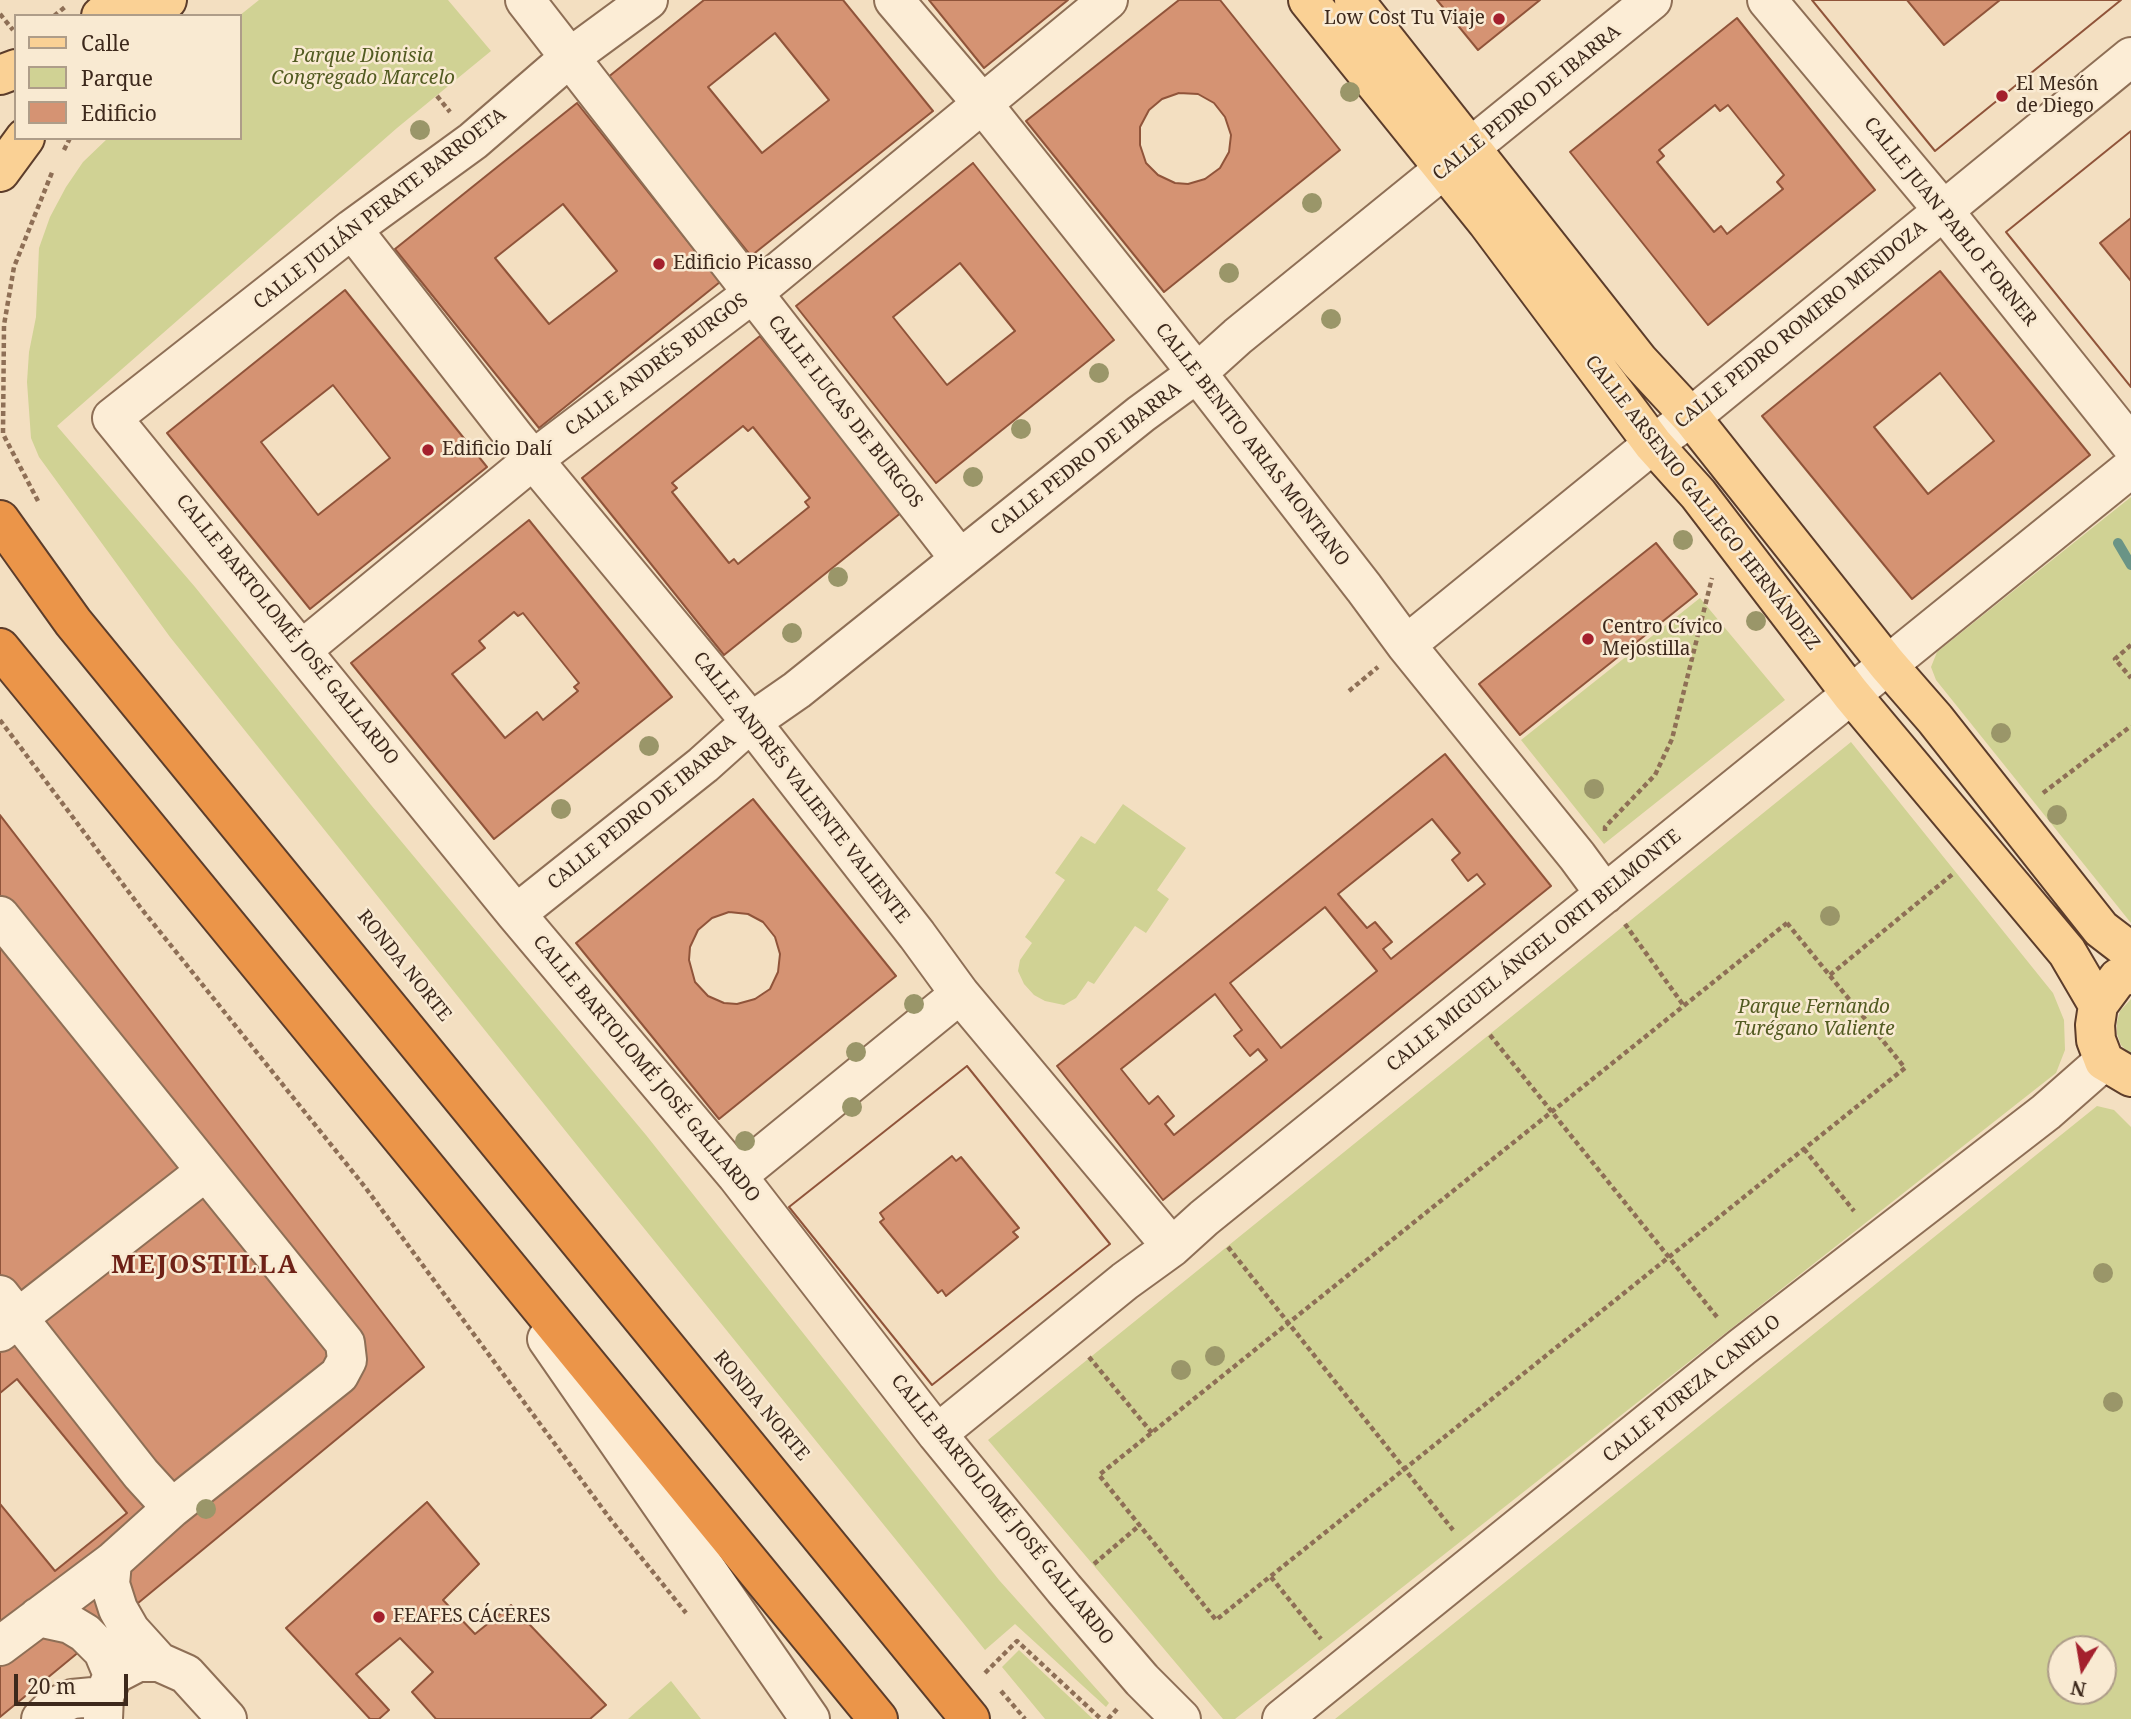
<!DOCTYPE html>
<meta charset="utf-8">
<style>
body{margin:0}
#map{position:relative;width:2131px;height:1719px;overflow:hidden;background:#f3dfc1;font-family:"Noto Serif",serif}
canvas{display:block}
.legend{position:absolute;left:14px;top:14px;width:228px;height:126px;box-sizing:border-box;background:#f9ead2;border:2px solid #ae9d89;margin:0;padding:9px 12px;list-style:none;font-size:21px;color:#3d291c}
.legend li{display:flex;align-items:center;gap:14px;height:35px}
.legend b{width:35px;border:2px solid #ae9d89}
.north{position:absolute;left:2047px;top:1635px;width:70px;height:70px;box-sizing:border-box;background:#f9ead2;border:2px solid #ae9d89;border-radius:50%;rotate:191deg;font-size:19px;font-weight:700;line-height:28px;text-align:center;color:#3d291c}
.north::after{content:'';display:block;margin:auto;width:24px;height:32px;background:#a4202d;clip-path:polygon(50% 0,100% 100%,50% 72%,0 100%)}
.scale{position:absolute;left:14px;top:1674px;width:114px;height:32px;box-sizing:border-box;border:4px solid #3d291c;border-top:0;padding-left:9px;font-size:21px;line-height:24px;white-space:nowrap;color:#3d291c;-webkit-text-stroke:5px #f9ead2;paint-order:stroke}
</style>
<div id="map">
<canvas width="2131" height="1719"></canvas>
<ul class="legend">
<li><b style="height:9px;background:#fad195"></b>Calle</li>
<li><b style="height:19px;background:#d0d294"></b>Parque</li>
<li><b style="height:19px;background:#d59373"></b>Edificio</li>
</ul>
<div class="north">N</div>
<div class="scale">20 m</div>
</div>
<script>
const g = document.querySelector('canvas').getContext('2d');
g.lineJoin = 'round';
function paint(path, color) { g.fillStyle = color; g.fill(path, 'evenodd'); }
const poly = rows => new Path2D(rows.map(r => 'M' + r).join(''));
function strokePath(path, color, width, dash) { g.strokeStyle = color; g.lineWidth = width; g.lineCap = dash ? 'butt' : 'round'; g.setLineDash(dash || []); g.stroke(path); }
function label(font, color, halo, rows, align = 'center') {
  g.font = font + ' "Noto Serif",serif'; g.lineWidth = 5; g.setLineDash([]); g.textBaseline = 'middle'; g.strokeStyle = halo; g.fillStyle = color; for (const [text, x, y, turn = 0] of rows) {
    g.save(); g.translate(x, y); g.rotate((+turn || 0) * Math.PI / 180); g.textAlign = isNaN(turn) ? turn : align; if (halo) g.strokeText(text, 0, 0); g.fillText(text, 0, 0); g.restore();
  }
}
const green = poly([
 [259,0,448,0,491,51,397,128,57,426,195,587,371,805,646,1135,999,1580,1109,1703,1106,1707,1015,1624,985,1650,584,1154,170,637,39,457,31,438,27,382,29,352,36,317,39,248,50,217,66,187,83,162,108,138,240,138,239,16],
 [2131,497,2131,923,1936,680,1931,667,1937,652],
 [1700,598,1785,700,1604,844,1521,740],
 [1851,742,2053,993,2064,1020,2065,1050,2056,1073,1235,1719,1223,1719,988,1440],
 [1123,804,1186,848,1157,890,1169,899,1146,933,1135,926,1094,984,1088,981,1076,998,1064,1005,1045,1001,1034,995,1024,984,1018,971,1020,960,1032,943,1025,937,1065,880,1055,873,1081,836,1095,844],
 [2131,999,2131,1055,2121,1045,2117,1034,2117,1022,2120,1011],
 [2097,1106,2114,1110,2131,1127,2131,1719,1335,1719],
 [2061,1649,2103,1649,2103,1691,2061,1691],
 [1019,1650,1093,1719,1045,1719,1002,1667],
 [671,1681,701,1719,628,1719]
]);
const stream = poly([
 [2118,543,2131,565]
]);
const building = poly([
 [704,0,843,0,933,111,751,256,607,78,704,0],
 [775,33,829,100,762,153,708,87,775,33],
 [929,0,1068,0,984,68,929,0],
 [1179,0,1220,0,1340,150,1164,292,1026,121,1179,0],
 [1179,93,1198,94,1214,103,1225,117,1231,135,1229,152,1220,168,1205,179,1188,184,1175,183,1158,175,1146,163,1140,145,1140,127,1149,110,1162,99,1179,93],
 [1437,0,1540,0,1478,50,1437,0],
 [1812,0,1907,0,1944,45,2000,0,2121,0,1935,151,1812,0],
 [1812,0,2121,0,1935,151,1812,0],
 [1737,18,1875,190,1708,325,1570,152,1737,18],
 [1715,105,1720,111,1728,105,1784,175,1777,182,1783,189,1727,234,1721,226,1714,232,1657,162,1664,156,1659,150,1715,105],
 [577,103,720,282,539,428,395,249,577,103],
 [563,204,617,271,549,324,495,258,563,204],
 [2131,131,2131,218,2100,243,2131,281,2131,387,2006,232,2131,131],
 [2131,131,2131,387,2006,232,2131,131],
 [973,163,1114,340,936,483,796,306,973,163],
 [960,263,1015,331,947,385,893,317,960,263],
 [1940,271,2090,455,1912,599,1762,416,1940,271],
 [1940,373,1994,441,1928,494,1874,427,1940,373],
 [345,290,487,467,310,609,167,433,345,290],
 [333,385,390,458,318,515,261,442,333,385],
 [760,336,902,512,724,655,582,478,760,336],
 [743,426,748,431,753,427,810,498,805,502,809,507,738,564,734,559,729,563,672,492,677,488,672,483,743,426],
 [529,520,672,697,494,839,351,663,529,520],
 [514,612,518,616,523,613,579,683,574,687,578,691,543,720,537,712,505,738,452,674,485,648,479,641,514,612],
 [1656,543,1697,594,1520,735,1479,684,1656,543],
 [1445,754,1551,886,1163,1200,1057,1066,1445,754],
 [1432,819,1460,853,1452,860,1468,881,1477,874,1485,884,1391,959,1383,949,1392,942,1375,922,1367,928,1338,894,1432,819],
 [1325,907,1377,971,1281,1048,1230,983,1325,907],
 [1215,994,1242,1030,1234,1036,1250,1056,1258,1049,1267,1060,1174,1135,1165,1124,1174,1116,1158,1096,1149,1104,1121,1069,1215,994],
 [753,799,896,976,719,1119,576,943,753,799],
 [729,912,748,914,763,922,775,937,780,954,778,972,770,989,755,999,737,1004,724,1003,708,996,695,982,689,960,690,947,698,930,712,918,729,912],
 [0,815,424,1367,0,1717,0,815],
 [967,1066,1110,1244,932,1385,789,1207,967,1066],
 [952,1156,956,1161,961,1157,1019,1228,1013,1232,1018,1237,946,1296,942,1290,938,1293,880,1222,884,1219,880,1213,952,1156],
 [967,1066,1110,1244,932,1385,789,1207,967,1066],
 [17,1379,127,1513,55,1571,0,1504,0,1393,17,1379],
 [427,1502,479,1564,443,1600,475,1634,511,1605,606,1705,590,1719,436,1719,412,1692,433,1672,400,1638,356,1674,389,1710,379,1719,370,1719,286,1628,427,1502]
]);
const path = poly([
 [0,14,13,30],
 [54,16,65,7],
 [437,96,450,112],
 [64,150,70,138],
 [38,501,3,434,4,325,14,267,53,170],
 [2131,645,2115,659,2131,678],
 [1349,691,1378,667],
 [0,720,140,907,365,1187,611,1520,686,1613],
 [2043,793,2131,726],
 [1605,831,1605,827,1655,775,1672,739,1712,578],
 [1787,923,1905,1068,1216,1620,1099,1475,1787,923],
 [1625,924,1684,1006],
 [1830,975,1954,873],
 [1490,1035,1717,1317],
 [1804,1149,1854,1211],
 [1228,1247,1453,1530],
 [1089,1357,1152,1433],
 [1094,1564,1140,1525],
 [1271,1577,1321,1639],
 [985,1673,1017,1641,1101,1719],
 [1001,1691,1025,1719],
 [1108,1719,1117,1709]
]);
const minor = poly([
 [525,0,960,559],
 [648,0,569,58,473,141,352,229,112,418,516,914,737,1176,937,1434,1064,1589,1142,1680,1181,1719],
 [894,0,981,102,1197,373,1364,588,1406,645,1577,856,1605,894],
 [1767,0,1943,210,2131,445],
 [352,229,516,439,751,722,917,935,960,994,1172,1247],
 [1406,645,1653,444,1691,417,2131,57],
 [303,649,534,459,753,293,1108,0],
 [516,914,703,765,751,722,797,690,1141,414,1197,373,1238,336,1652,0],
 [0,916,345,1343,347,1360,339,1375,172,1508,112,1562,0,1646],
 [737,1176,960,994],
 [0,1295,141,1474,172,1508],
 [0,1332,206,1171],
 [547,1339,810,1719],
 [937,1434,1125,1281,1172,1247,1204,1218,2131,468],
 [112,1562,110,1584,118,1609,130,1630,159,1662],
 [38,1617,70,1624,85,1633,103,1651,113,1675],
 [41,1719,51,1709,72,1699,104,1696],
 [103,1719,104,1696,113,1675,138,1662,159,1662,186,1674,227,1719],
 [1282,1719,1742,1347,2046,1112,2104,1061]
]);
const major = poly([
 [1308,0,1487,222,1653,444,1698,494,1851,694,2067,952,2098,1005],
 [1354,0,1639,361,1691,417,1887,664,1935,719,2101,929,2131,952],
 [101,16,121,0],
 [147,16,167,0],
 [0,75,16,69],
 [0,172,25,138],
 [2131,974,2118,978,2098,1005,2095,1025,2096,1040,2104,1061,2131,1077]
]);
const highway = poly([
 [0,520,73,622,970,1719],
 [0,648,878,1719]
]);
const trees = [
 [1350,92],
 [420,130],
 [1312,203],
 [1229,273],
 [1331,319],
 [1099,373],
 [1021,429],
 [973,477],
 [1683,540],
 [838,577],
 [1756,621],
 [792,633],
 [2001,733],
 [649,746],
 [1594,789],
 [561,809],
 [2057,815],
 [1830,916],
 [914,1004],
 [856,1052],
 [852,1107],
 [745,1141],
 [2103,1273],
 [1215,1356],
 [1181,1370],
 [2113,1402],
 [206,1509]
];
const markers = [
 [1499,19,7,"#a4202d"],
 [2002,96,7,"#a4202d"],
 [659,264,7,"#a4202d"],
 [428,450,7,"#a4202d"],
 [1588,639,7,"#a4202d"],
 [379,1617,7,"#a4202d"]
];
const poiNames = [
 ["Low Cost Tu Viaje",1485,19,"right"],
 ["El Mesón",2016,85],
 ["de Diego",2016,107],
 ["Edificio Picasso",673,264],
 ["Edificio Dalí",442,450],
 ["Centro Cívico",1602,628],
 ["Mejostilla",1602,650],
 ["FEAFES CÁCERES",393,1617]
];
const parkNames = [
 ["Parque Dionisia",363,57],
 ["Congregado Marcelo",363,79],
 ["Parque Fernando",1814,1008],
 ["Turégano Valiente",1814,1030]
];
const streetNames = [
 ["CALLE PEDRO DE IBARRA",1527,103,-39],
 ["CALLE JULIÁN PERATE BARROETA",380,209,-38],
 ["CALLE JUAN PABLO FORNER",1950,222,51],
 ["CALLE PEDRO ROMERO MENDOZA",1801,325,-39],
 ["CALLE ANDRÉS BURGOS",657,365,-37],
 ["CALLE LUCAS DE BURGOS",845,412,52],
 ["CALLE BENITO ARIAS MONTANO",1252,445,52],
 ["CALLE PEDRO DE IBARRA",1086,459,-38],
 ["CALLE ARSENIO GALLEGO HERNÁNDEZ",1702,503,52],
 ["CALLE BARTOLOMÉ JOSÉ GALLARDO",287,630,51],
 ["CALLE ANDRÉS VALIENTE VALIENTE",801,788,52],
 ["CALLE PEDRO DE IBARRA",642,812,-39],
 ["CALLE MIGUEL ÁNGEL ORTI BELMONTE",1534,951,-39],
 ["RONDA NORTE",404,966,51],
 ["CALLE BARTOLOMÉ JOSÉ GALLARDO",646,1069,50],
 ["CALLE PUREZA CANELO",1692,1389,-39],
 ["RONDA NORTE",761,1406,50],
 ["CALLE BARTOLOMÉ JOSÉ GALLARDO",1002,1510,51]
];
const districtNames = [
 ["MEJOSTILLA",205,1266]
];
paint(green, '#d0d294');
strokePath(stream, '#6a9486', 10);
paint(building, '#d59373');
strokePath(building, '#90543a', 2);
strokePath(minor, '#8e6f56', 42);
strokePath(major, '#5c3d2b', 42);
strokePath(highway, '#5c3d2b', 42);
strokePath(path, '#8e6f56', 4.5, [5, 3.5]);
strokePath(minor, '#fcedd6', 38);
strokePath(major, '#fad195', 38);
strokePath(highway, '#eb9549', 38);
g.fillStyle = '#9a9669';
for (const [x, y] of trees) { g.beginPath(); g.arc(x, y, 10, 0, 2 * Math.PI); g.fill(); }
for (const [x, y, r, color] of markers) { const dot = new Path2D(); dot.arc(x, y, r, 0, 2 * Math.PI); g.fillStyle = color; g.fill(dot); strokePath(dot, '#f9ead2', 2.5); }
label('19px', '#3d291c', '#f9ead2', poiNames, 'left');
label('italic 19px', '#525b21', '#f9ead2', parkNames);
label('19px', '#3d291c', '#f9ead2', streetNames);
g.letterSpacing = '2px';
label('bold 26px', '#6e2117', '#f9ead2', districtNames);
g.letterSpacing = '0px';
</script>
